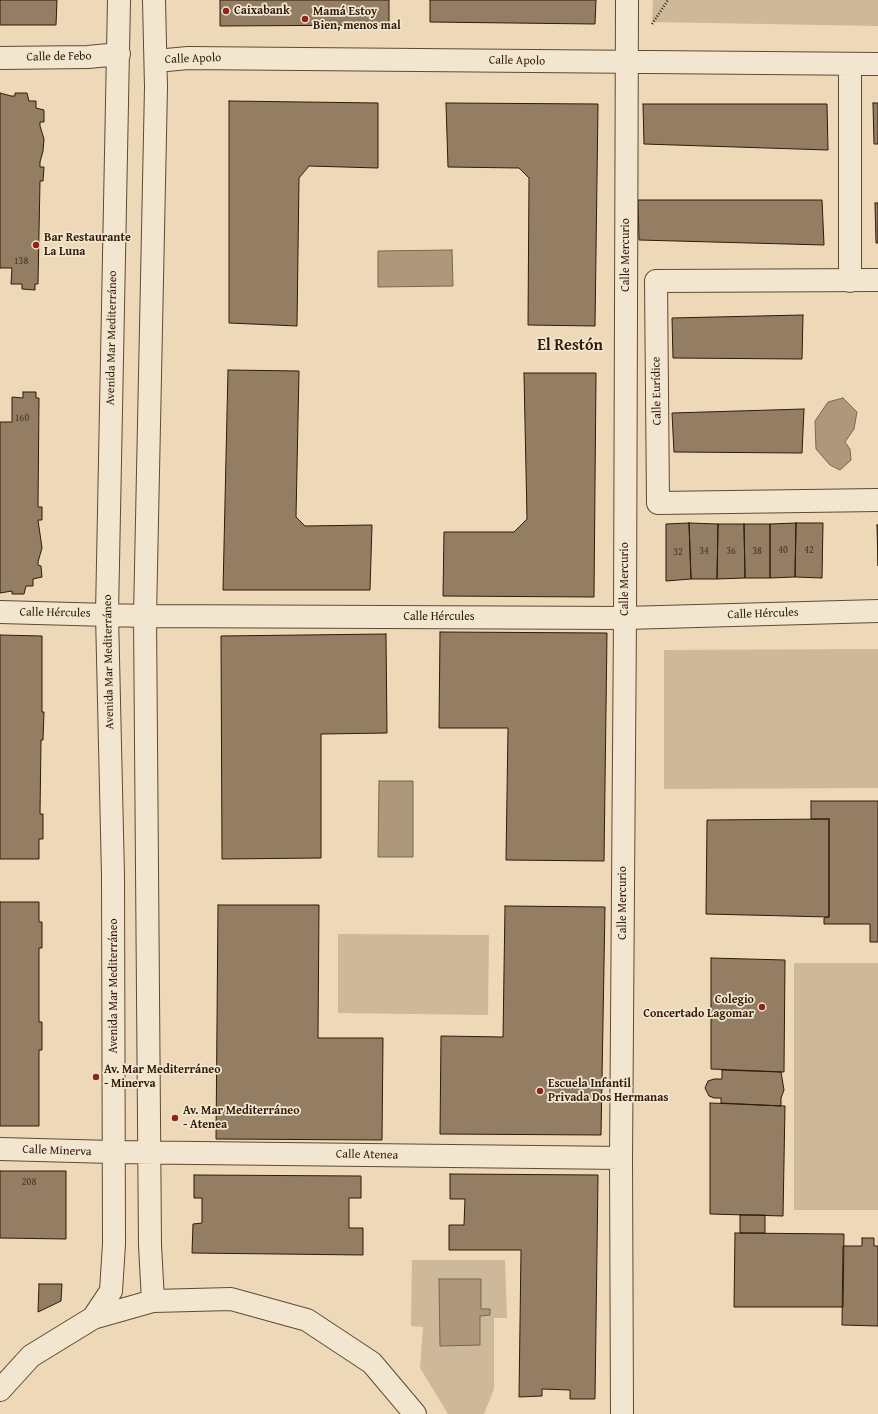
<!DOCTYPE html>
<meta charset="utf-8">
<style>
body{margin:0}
canvas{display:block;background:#edd8b7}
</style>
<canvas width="878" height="1414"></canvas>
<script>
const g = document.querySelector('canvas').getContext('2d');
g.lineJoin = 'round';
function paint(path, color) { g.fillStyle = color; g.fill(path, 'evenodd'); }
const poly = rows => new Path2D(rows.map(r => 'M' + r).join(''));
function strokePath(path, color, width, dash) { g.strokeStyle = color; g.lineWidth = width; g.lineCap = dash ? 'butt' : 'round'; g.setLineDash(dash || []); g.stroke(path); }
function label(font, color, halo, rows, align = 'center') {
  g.font = font + ' "Gentium Book Plus",serif'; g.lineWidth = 3.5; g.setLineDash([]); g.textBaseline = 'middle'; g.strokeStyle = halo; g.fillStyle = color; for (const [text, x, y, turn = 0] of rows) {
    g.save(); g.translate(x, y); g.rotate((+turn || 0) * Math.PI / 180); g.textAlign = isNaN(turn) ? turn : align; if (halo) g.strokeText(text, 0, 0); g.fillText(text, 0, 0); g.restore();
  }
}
const green = poly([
 [653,0,878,0,878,26,652,22],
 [878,649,878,788,664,789,664,650],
 [338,934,489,935,488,1015,338,1013],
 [794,963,878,963,878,1210,794,1210],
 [412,1260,505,1260,507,1318,494,1318,494,1389,484,1414,448,1414,420,1368,423,1327,411,1326]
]);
const water = poly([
 [452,250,453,286,378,287,378,251,452,250],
 [843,398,857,412,854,429,845,442,850,449,851,460,840,470,830,465,816,449,815,421,828,402,843,398],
 [379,781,413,781,413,857,378,857,379,781],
 [439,1279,481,1279,481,1309,490,1309,490,1315,480,1316,480,1345,440,1346,439,1279]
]);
const building = poly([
 [0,0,57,0,56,25,0,25,0,0],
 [220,0,389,0,389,25,220,26,220,0],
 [430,0,596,0,595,24,430,22,430,0],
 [0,93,11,96,15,96,15,93,27,93,29,101,36,101,36,108,44,110,44,122,40,122,40,126,44,139,43,151,40,162,40,167,44,167,43,181,40,181,38,284,35,284,35,290,22,289,22,284,11,284,12,268,0,268,0,93],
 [229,101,378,103,378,168,309,166,299,178,297,326,229,323,229,101],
 [446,103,598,104,595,326,528,325,529,178,519,168,448,167,446,103],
 [873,103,878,103,878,144,874,144,873,103],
 [643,104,827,104,828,150,644,144,643,104],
 [638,200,822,200,824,245,639,240,638,200],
 [875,203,878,203,878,243,876,243,875,203],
 [803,315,802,359,673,358,672,318,803,315],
 [228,370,299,371,296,517,305,526,372,525,370,590,223,590,228,370],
 [524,373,596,373,594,597,443,596,444,532,514,532,527,519,524,373],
 [23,392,36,392,36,398,39,398,38,507,42,507,42,520,38,520,42,548,38,562,38,565,41,566,42,577,33,579,33,586,26,586,24,594,12,594,12,591,0,593,0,422,12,422,12,397,23,398,23,392],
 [804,409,802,453,674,452,672,413,804,409],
 [689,523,718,524,717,579,691,579,689,523],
 [689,523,691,579,666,581,666,524,689,523],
 [796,523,795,577,770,578,770,524,796,523],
 [796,523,823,523,822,578,795,577,796,523],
 [718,524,744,524,745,578,717,579,718,524],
 [744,524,770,524,770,578,745,578,744,524],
 [877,525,878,525,878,566,877,525],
 [440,632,607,633,604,861,506,860,508,728,439,728,440,632],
 [386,634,387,733,321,734,321,858,222,859,221,636,386,634],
 [0,635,42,636,42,712,44,712,43,740,41,740,40,814,43,814,43,839,39,839,39,859,0,859,0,635],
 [811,801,878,801,878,942,870,942,870,924,824,924,824,918,829,917,829,819,811,819,811,801],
 [829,819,829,917,706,914,707,820,829,819],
 [0,902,39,902,39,922,42,922,42,948,39,948,39,1022,42,1022,42,1050,39,1050,39,1126,0,1126,0,902],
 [218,905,319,905,318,1038,383,1038,382,1140,216,1139,218,905],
 [505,906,605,907,601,1135,440,1134,441,1036,503,1037,505,906],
 [711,958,785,960,784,1072,711,1069,711,958],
 [722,1070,781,1072,784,1090,781,1098,781,1106,721,1103,721,1098,714,1098,709,1096,705,1088,708,1081,714,1079,722,1079,722,1070],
 [710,1103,785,1106,783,1216,710,1214,710,1103],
 [0,1171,66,1171,66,1239,0,1238,0,1171],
 [450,1174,598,1175,595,1399,570,1399,570,1390,542,1389,542,1396,519,1397,521,1250,449,1250,449,1225,464,1225,465,1199,450,1199,450,1174],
 [194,1175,361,1176,361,1198,349,1198,349,1228,363,1228,363,1255,192,1253,193,1224,202,1223,202,1198,194,1198,194,1175],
 [740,1215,765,1215,765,1233,740,1233,740,1215],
 [735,1233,844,1234,843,1307,734,1307,735,1233],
 [862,1238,874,1238,874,1246,878,1246,878,1326,842,1325,843,1246,862,1246,862,1238],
 [39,1284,62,1284,61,1301,38,1312,39,1284]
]);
const path = poly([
 [652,24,668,0]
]);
const minor = poly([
 [0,58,88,57,119,54],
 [156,61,188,58,878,64],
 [878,280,656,281,658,503,878,500],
 [850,281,850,64],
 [0,612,145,616,625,618,878,611],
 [0,1149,113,1152,621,1158],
 [153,1301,150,1245,145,616,156,87,154,0],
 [93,1318,111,1291,114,1244,113,876,107,614,119,0],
 [0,1390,31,1356,93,1318,153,1301,231,1299,307,1320,372,1363,415,1414],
 [622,1414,621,1158,625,618,627,0]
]);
const markers = [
 [226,11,4,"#8f2418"],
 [305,19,4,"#8f2418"],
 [36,245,4,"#8f2418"],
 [762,1007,4,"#8f2418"],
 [96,1077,4,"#8f2418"],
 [540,1091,4,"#8f2418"],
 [175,1118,4,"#8f2418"]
];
const numberNames = [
 ["138",21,261],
 ["160",22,418],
 ["40",783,550],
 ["42",809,550],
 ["34",704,551],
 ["36",731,551],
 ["38",757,551],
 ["32",678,552],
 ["208",29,1182]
];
const poiNames = [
 ["Caixabank",234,11],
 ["Mamá Estoy",313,12],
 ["Bien, menos mal",313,26],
 ["Bar Restaurante",44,238],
 ["La Luna",44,252],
 ["Colegio",754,1000,"right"],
 ["Concertado Lagomar",754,1014,"right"],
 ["Av. Mar Mediterráneo",104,1070],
 ["- Minerva",104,1084],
 ["Escuela Infantil",548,1084],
 ["Privada Dos Hermanas",548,1098],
 ["Av. Mar Mediterráneo",183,1111],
 ["- Atenea",183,1125]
];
const streetNames = [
 ["Calle de Febo",59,57,-1],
 ["Calle Apolo",193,59,-2],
 ["Calle Apolo",517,61,1],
 ["Calle Mercurio",626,255,-90],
 ["Avenida Mar Mediterráneo",112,338,-89],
 ["Calle Eurídice",657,391,-91],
 ["Calle Mercurio",625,579,-90],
 ["Calle Hércules",55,613,1],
 ["Calle Hércules",763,614,-2],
 ["Calle Hércules",439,617],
 ["Avenida Mar Mediterráneo",109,662,-91],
 ["Calle Mercurio",623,903,-90],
 ["Avenida Mar Mediterráneo",114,986,-90],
 ["Calle Minerva",57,1151,2],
 ["Calle Atenea",367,1155,1]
];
const districtNames = [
 ["El Restón",570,346]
];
paint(green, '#cdb899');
paint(water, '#ad987c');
strokePath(water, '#7b664e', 1);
paint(building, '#937d63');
strokePath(building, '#311b09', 1);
strokePath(minor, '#604a34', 24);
strokePath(path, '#311b09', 2.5, [1, 2]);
strokePath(minor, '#f3e6d0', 22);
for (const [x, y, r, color] of markers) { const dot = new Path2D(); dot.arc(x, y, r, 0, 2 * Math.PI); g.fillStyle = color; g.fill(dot); strokePath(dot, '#f3e6d0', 1.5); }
label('10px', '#4a3420', null, numberNames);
label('bold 12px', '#311b09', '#f3e6d0', poiNames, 'left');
label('12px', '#311b09', '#f3e6d0', streetNames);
label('bold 16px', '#311b09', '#f3e6d0', districtNames);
</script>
